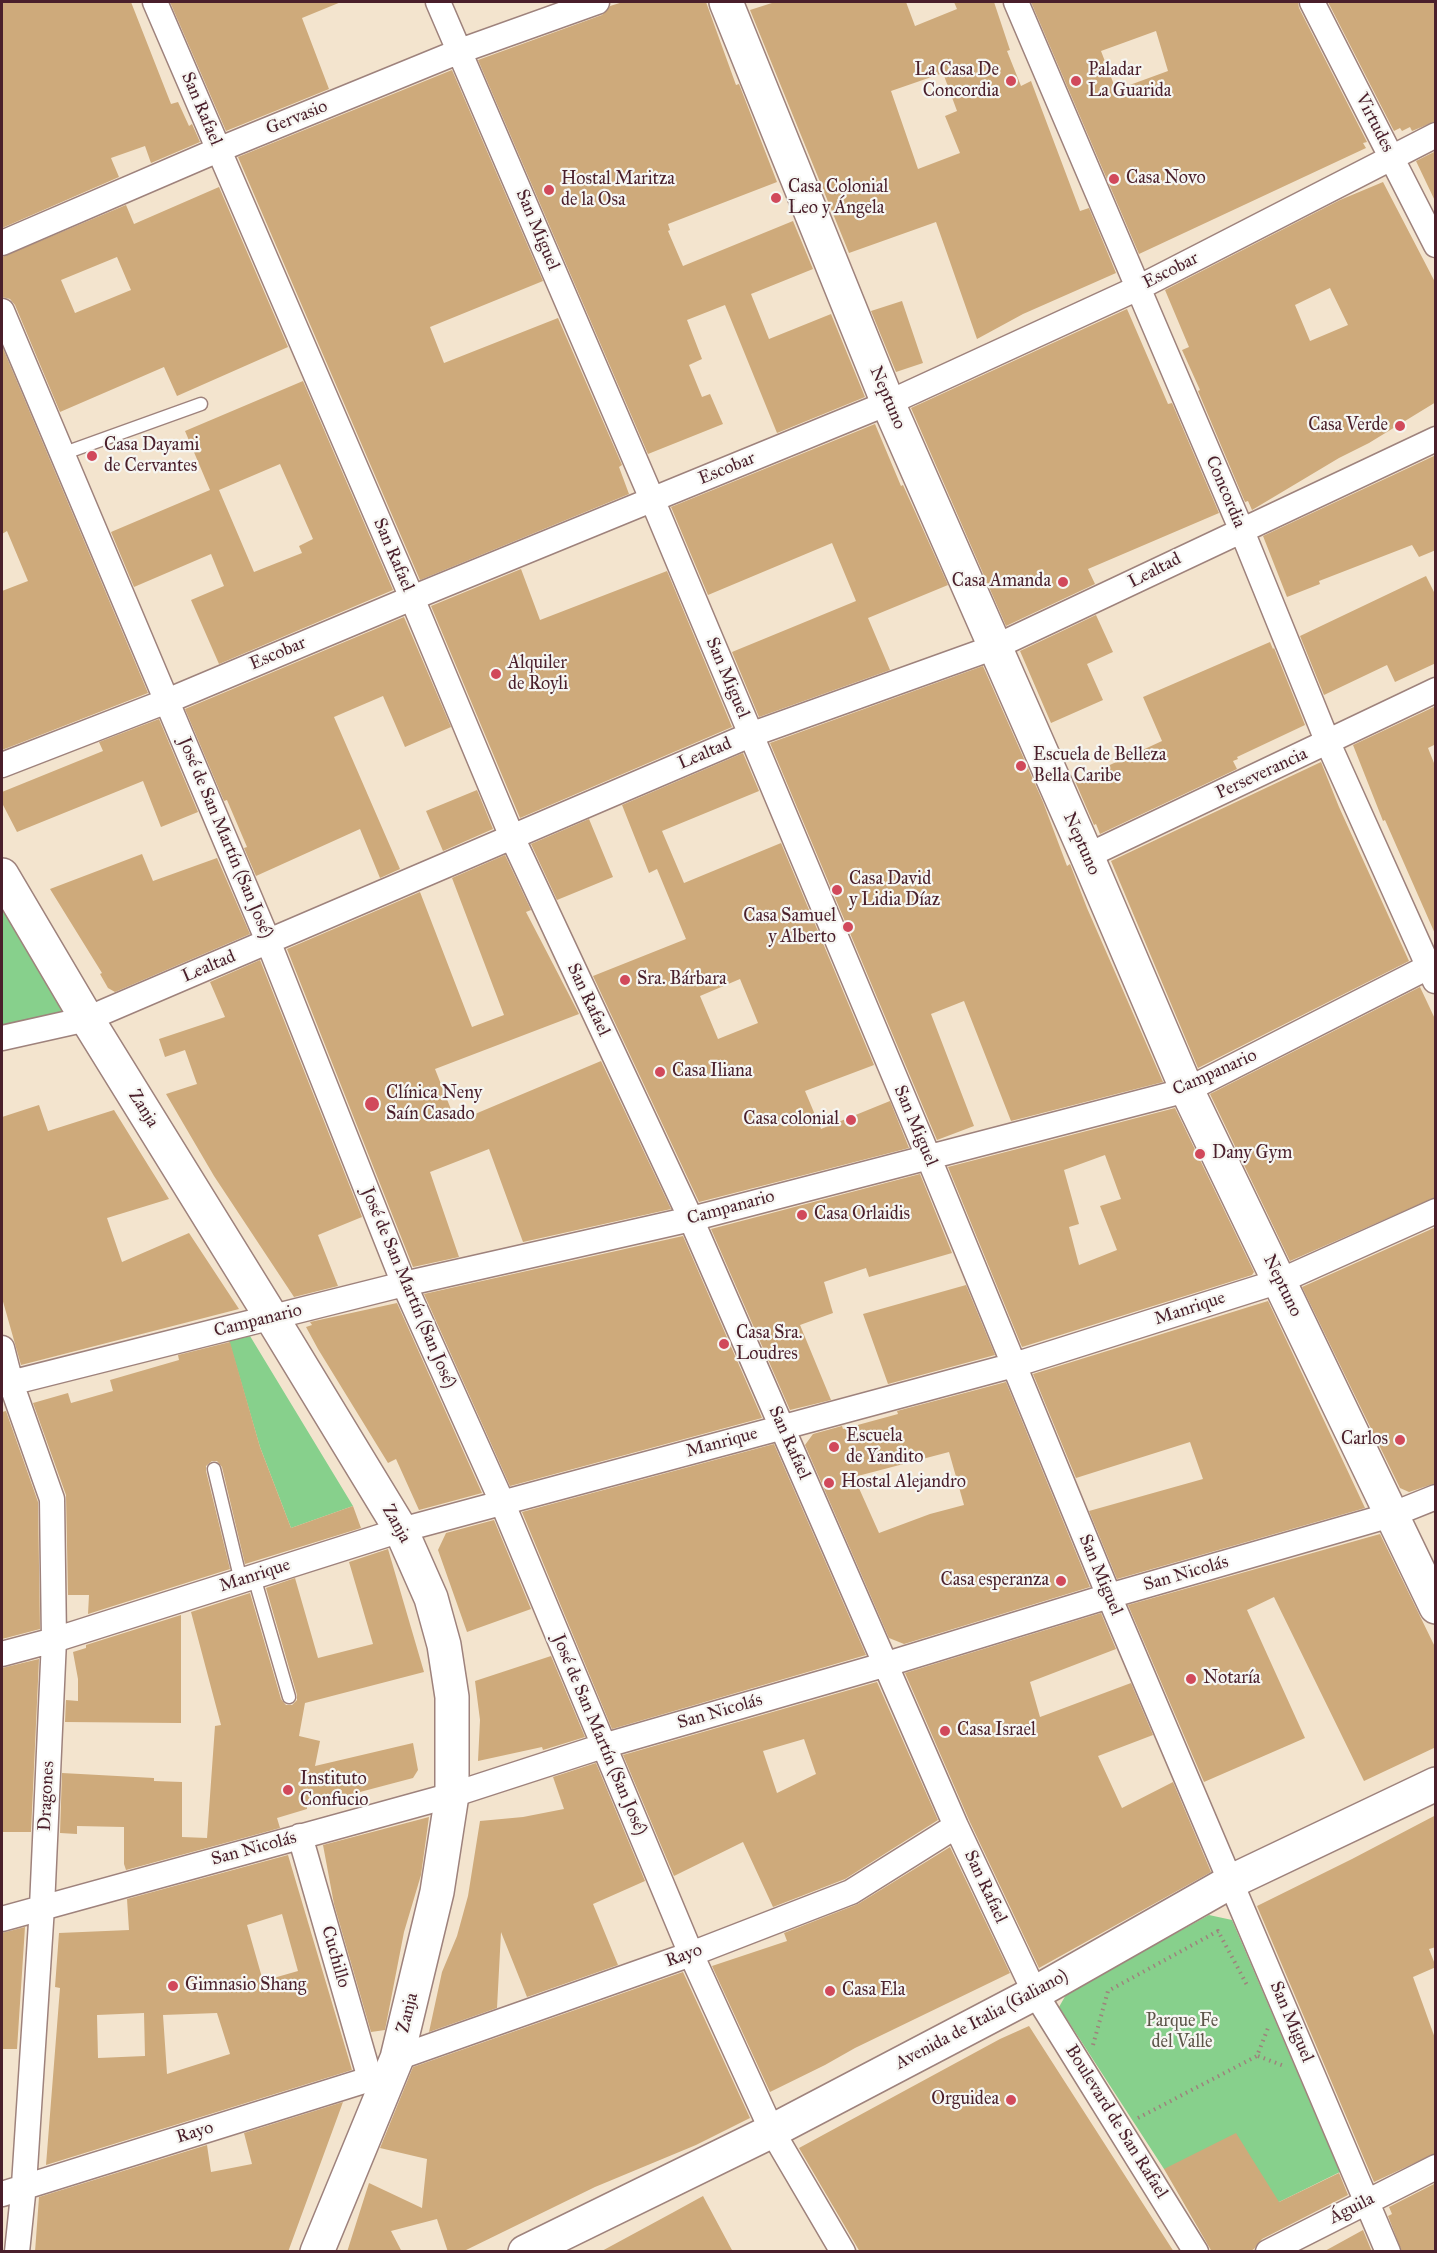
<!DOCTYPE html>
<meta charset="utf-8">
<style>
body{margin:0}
#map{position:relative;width:1437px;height:2253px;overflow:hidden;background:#f3e4ce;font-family:"IM FELL Great Primer",serif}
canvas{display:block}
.frame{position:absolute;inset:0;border:3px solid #4a1f2b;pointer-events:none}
</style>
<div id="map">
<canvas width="1437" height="2253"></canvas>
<div class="frame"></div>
</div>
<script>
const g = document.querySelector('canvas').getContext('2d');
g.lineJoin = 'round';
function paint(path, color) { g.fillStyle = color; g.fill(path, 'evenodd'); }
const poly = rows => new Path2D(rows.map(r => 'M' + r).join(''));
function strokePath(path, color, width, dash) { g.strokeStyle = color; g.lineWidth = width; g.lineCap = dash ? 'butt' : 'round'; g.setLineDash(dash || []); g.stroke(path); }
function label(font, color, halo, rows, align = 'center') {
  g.font = font + ' "IM FELL Great Primer",serif'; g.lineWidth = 4.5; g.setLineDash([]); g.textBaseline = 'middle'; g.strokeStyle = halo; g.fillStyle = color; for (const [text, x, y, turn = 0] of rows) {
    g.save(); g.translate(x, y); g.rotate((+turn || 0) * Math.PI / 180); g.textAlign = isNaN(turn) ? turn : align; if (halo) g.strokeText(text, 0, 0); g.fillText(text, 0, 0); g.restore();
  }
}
const green = poly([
 [2,875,87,1019,2,1038],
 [250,1336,353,1506,291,1528,260,1447,229,1341],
 [1209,1915,1232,1920,1340,2172,1279,2202,1164,2169,1059,2007,1067,1993]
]);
const building = poly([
 [2,2,131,2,171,104,178,102,189,126,192,124,200,142,151,163,145,146,111,158,119,177,2,228],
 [170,2,341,2,302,18,329,89,226,131],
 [623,2,706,2,736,85,739,84,777,182,668,224,670,230,668,231,683,266,793,221,813,269,751,294,769,339,831,314,865,397,777,433,725,305,687,320,702,359,689,365,702,397,710,394,723,424,648,454,478,60,602,15,610,6],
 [775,2,906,2,915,26,957,9,954,2,994,2,1010,50,1007,51,1021,86,1031,81,1080,211,1089,208,1116,273,1023,314,977,339,936,222,849,253,750,10],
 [943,73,957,111,945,116,960,153,918,169,891,91],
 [1031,2,1298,2,1299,8,1367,142,1363,143,1366,148,1139,254],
 [1156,31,1168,71,1116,90,1101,51],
 [1328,2,1436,2,1436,121,1412,131,1410,127,1402,131,1400,128,1394,131],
 [452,70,543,281,430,327,444,363,558,318,622,465,619,467,629,494,420,580,238,157],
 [1436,151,1436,203,1416,161],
 [1383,182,1436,284,1436,402,1369,443,1339,458,1252,510,1248,501,1245,502,1198,391,1200,390,1182,350,1189,347,1165,290,1340,200],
 [1330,288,1348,325,1310,341,1295,305],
 [219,187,288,347,177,396,164,367,60,412,15,305,10,299,2,297,2,257,126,205,134,224],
 [117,257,131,290,75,313,61,280],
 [902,301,923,363,896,372,871,311],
 [1127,309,1168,404,1172,403,1219,513,1088,569,1095,584,1006,626,911,408],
 [2,346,148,693,2,750,2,591,28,581,7,531,2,534],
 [303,381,393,590,219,664,191,600,224,586,211,554,134,587,111,532,210,490,185,431],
 [280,464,313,539,299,546,302,553,254,572,219,490],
 [875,424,901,486,903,485,948,585,868,618,890,670,759,717,732,652,856,601,832,543,708,595,671,507],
 [1436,455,1436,550,1419,557,1412,545,1319,581,1320,584,1287,597,1263,536],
 [521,569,540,620,667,571,732,727,520,818,431,606],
 [1426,576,1436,596,1436,663,1395,682,1387,665,1324,695,1300,636],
 [1096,615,1113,652,1087,664,1103,700,1051,723,1020,651],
 [404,617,451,727,405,747,383,696,334,717,400,869,380,878,360,829,256,876,244,848,247,847,227,800,224,801,185,709],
 [1270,642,1273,649,1274,648,1305,725,1237,757,1238,759,1233,761,1237,769,1100,834,1096,824,1094,825,1075,781,1162,741,1143,697],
 [983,666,1043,802,1067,866,1070,864,1087,908,1163,1082,1011,1121,964,1001,931,1014,974,1126,937,1140,770,743],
 [1436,706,1436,744,1428,748,1436,768,1436,936,1385,820,1383,821,1353,745],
 [159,719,198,812,161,827,143,781,17,832,2,803,2,792,103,751,99,742],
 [743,753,759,791,662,831,684,883,781,843,874,1065,805,1091,821,1129,890,1101,909,1148,699,1202,593,976,686,939,657,869,649,873,622,805],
 [740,979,758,1023,718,1039,700,996],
 [1321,762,1339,807,1409,961,1198,1068,1111,861],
 [477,790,493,829,443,851,426,811],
 [589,819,613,877,557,900,531,844],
 [142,854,153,881,217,858,250,934,115,992,108,988,100,974,102,973,50,889],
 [505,855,531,910,526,912,579,1014,435,1069,456,1122,601,1061,671,1209,523,1242,489,1149,430,1172,459,1257,413,1267,287,949,420,892,472,1027,504,1015,452,878],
 [260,960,362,1217,318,1235,338,1286,294,1297,214,1176,166,1094,197,1084,185,1050,165,1057,159,1039,225,1017,210,982],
 [1420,987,1436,1021,1436,1197,1290,1261,1210,1094],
 [39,1105,48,1131,114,1110,169,1199,107,1218,122,1262,189,1233,239,1309,21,1365,2,1298,2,1117],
 [1175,1108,1254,1272,1252,1275,1022,1347,948,1167],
 [1105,1155,1121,1199,1100,1206,1117,1250,1079,1265,1069,1227,1079,1224,1064,1170],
 [920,1174,952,1253,869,1277,866,1268,824,1282,833,1313,800,1325,831,1400,790,1410,711,1229],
 [1436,1227,1436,1483,1409,1492,1400,1488,1302,1287],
 [683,1236,762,1418,510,1486,424,1294],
 [966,1285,995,1355,888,1384,863,1314],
 [1268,1301,1365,1508,1117,1579,1089,1511,1203,1479,1190,1442,1076,1478,1033,1374],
 [397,1303,482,1493,419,1510,396,1459,388,1463,318,1349,306,1327,312,1325,310,1322],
 [230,1342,260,1447,291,1528,353,1506,361,1528,245,1564,222,1467,217,1461,212,1461,206,1466,206,1471,230,1569,88,1614,89,1595,68,1595,66,1495,33,1403,68,1393,71,1403,113,1391,110,1380,179,1360,178,1355],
 [1006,1382,1090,1587,904,1644,889,1638,805,1445,813,1434,842,1426,843,1429,898,1414,897,1411],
 [949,1452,964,1505,930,1514,879,1533,854,1477],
 [6,1411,38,1502,40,1629,2,1639,2,1412],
 [774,1444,866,1655,612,1729,522,1512],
 [494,1520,531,1609,467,1632,438,1550,446,1533],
 [1380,1534,1436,1649,1436,1747,1364,1781,1274,1597,1247,1610,1305,1738,1204,1782,1128,1605],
 [388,1549,424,1672,305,1703,299,1736,320,1741,315,1766,413,1743,418,1770,413,1778,307,1806,307,1809,277,1818,280,1828,126,1870,124,1864,124,1827,77,1826,77,1834,60,1833,62,1773,154,1778,154,1781,182,1782,182,1837,207,1838,215,1726,221,1725,191,1612,250,1593,281,1699,286,1705,292,1705,297,1700,297,1695,266,1588,295,1578,318,1658,373,1644,349,1562],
 [1101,1613,1116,1649,1030,1682,1040,1717,1131,1683,1153,1735,1098,1756,1122,1808,1173,1782,1211,1872,1039,1968,969,1820,905,1673],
 [181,1615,181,1723,65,1722,66,1700,78,1701,78,1679,73,1652,86,1648,86,1645],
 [551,1656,585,1737,543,1750,542,1747,478,1761,480,1720,475,1681],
 [39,1659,31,1832,2,1832,2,1668],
 [877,1682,938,1820,845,1879,773,1907,743,1842,674,1876,623,1755],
 [804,1739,816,1774,777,1793,763,1751],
 [596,1763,645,1881,593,1904,618,1965,527,1997,501,1932,497,2008,429,2032,442,1972,457,1936,468,1896,480,1821,523,1817,564,1809,553,1777],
 [1436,1815,1436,1947,1429,1949,1436,1967,1413,1977,1436,2041,1436,2153,1374,2182,1257,1906,1352,1859],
 [429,1817,421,1875,404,1932,385,2030,371,2032,334,1904,323,1845],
 [950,1847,1010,1973,855,2048,825,2065,770,2092,712,1966,787,1941,784,1933,858,1904],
 [288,1855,352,2070,46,2165,60,1988,55,1987,59,1933,129,1930,127,1899],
 [282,1914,298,1971,263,1981,247,1925],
 [144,2013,145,2056,98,2058,97,2015],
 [217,2013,230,2054,167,2074,163,2015],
 [25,1927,17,2049,2,2049,2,1933],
 [683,1972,750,2118,696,2145,595,2187,462,2252,448,2252,437,2219,391,2231,402,2252,347,2252,369,2183,422,2208,427,2159,380,2148,413,2067],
 [1029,2026,1174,2252,860,2252,799,2148,1000,2039],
 [343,2102,288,2252,35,2252,39,2197,207,2145,211,2172,252,2164,244,2133],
 [1236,2133,1279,2202,1339,2173,1348,2195,1262,2239,1254,2249,1249,2252,1212,2252,1164,2169],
 [1436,2183,1436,2252,1402,2252,1388,2216,1392,2214,1389,2207],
 [703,2196,733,2252,600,2252,672,2213],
 [1363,2230,1372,2252,1323,2252]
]);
const path = poly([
 [1093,2045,1108,1991,1218,1931,1247,1985],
 [1258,2056,1284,2066],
 [1138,2118,1257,2056,1268,2028]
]);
const lane = poly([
 [62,454,201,404],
 [214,1469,241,1581],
 [254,1577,289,1697]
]);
const street = poly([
 [155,2,412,598,512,837,691,1219,956,1826,1035,1993,1196,2252],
 [438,2,652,499,928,1156,1109,1596,1388,2252],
 [1016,2,1242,531,1328,743,1435,981],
 [1312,2,1436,245],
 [2,243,218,150,460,51,597,2],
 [2,311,268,941,404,1284,502,1502,691,1954,772,2131,843,2252],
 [2,765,167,701,412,598,888,403,1138,288,1436,135],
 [1087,856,1436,690],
 [2,1038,87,1019,750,735,995,647,1436,439],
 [2,1348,11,1383,52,1499,54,1640,42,1907,24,2185,17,2252],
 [2,1385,404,1284,691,1219,1187,1090,1436,963],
 [2,1654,54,1640,401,1530,1014,1365,1280,1281,1436,1211],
 [300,1836,370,2079],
 [2,1919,452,1795,603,1746,887,1664,1109,1596,1391,1515,1436,1497],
 [397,2058,691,1954,851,1892,956,1826],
 [2,2194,370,2079,390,2076],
 [1268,2252,1436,2167]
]);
const secondary = poly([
 [726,2,888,403,1087,856,1187,1090,1436,1607],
 [2,875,87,1019,272,1318,401,1530,431,1598,444,1645,452,1697,452,1795,437,1892,397,2058,317,2252],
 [525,2252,772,2131,1035,1993,1232,1881,1436,1784]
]);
const markers = [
 [1011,81,6,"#d1495b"],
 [1076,81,6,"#d1495b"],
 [1114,179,6,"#d1495b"],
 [549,190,6,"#d1495b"],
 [776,198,6,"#d1495b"],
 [1400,426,6,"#d1495b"],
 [92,456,6,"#d1495b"],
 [1063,582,6,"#d1495b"],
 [496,674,6,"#d1495b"],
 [1021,766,6,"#d1495b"],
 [837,890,6,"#d1495b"],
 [848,927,6,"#d1495b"],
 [625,980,6,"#d1495b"],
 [660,1072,6,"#d1495b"],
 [372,1104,8,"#d1495b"],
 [851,1120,6,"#d1495b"],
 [1200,1154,6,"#d1495b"],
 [802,1215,6,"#d1495b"],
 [724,1344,6,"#d1495b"],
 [1400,1440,6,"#d1495b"],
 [834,1447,6,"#d1495b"],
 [829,1483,6,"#d1495b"],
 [1061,1581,6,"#d1495b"],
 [1191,1679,6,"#d1495b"],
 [945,1731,6,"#d1495b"],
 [288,1790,6,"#d1495b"],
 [173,1986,6,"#d1495b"],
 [830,1991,6,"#d1495b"],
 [1011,2100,6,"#d1495b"]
];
const poiNames = [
 ["La Casa De",999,71,"right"],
 ["Concordia",999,92,"right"],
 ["Paladar",1088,71],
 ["La Guarida",1088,92],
 ["Casa Novo",1126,179],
 ["Hostal Maritza",561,180],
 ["de la Osa",561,201],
 ["Casa Colonial",788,188],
 ["Leo y Ángela",788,209],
 ["Casa Verde",1388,426,"right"],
 ["Casa Dayami",104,446],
 ["de Cervantes",104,467],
 ["Casa Amanda",1051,582,"right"],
 ["Alquiler",508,664],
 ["de Royli",508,685],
 ["Escuela de Belleza",1033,756],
 ["Bella Caribe",1033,777],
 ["Casa David",849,880],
 ["y Lidia Díaz",849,901],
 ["Casa Samuel",836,917,"right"],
 ["y Alberto",836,938,"right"],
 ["Sra. Bárbara",637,980],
 ["Casa Iliana",672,1072],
 ["Clínica Neny",386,1094],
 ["Saín Casado",386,1115],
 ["Casa colonial",839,1120,"right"],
 ["Dany Gym",1212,1154],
 ["Casa Orlaidis",814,1215],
 ["Casa Sra.",736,1334],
 ["Loudres",736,1355],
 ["Escuela",846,1437],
 ["de Yandito",846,1458],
 ["Carlos",1388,1440,"right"],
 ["Hostal Alejandro",841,1483],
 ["Casa esperanza",1049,1581,"right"],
 ["Notaría",1203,1679],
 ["Casa Israel",957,1731],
 ["Instituto",300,1780],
 ["Confucio",300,1801],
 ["Gimnasio Shang",185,1986],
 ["Casa Ela",842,1991],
 ["Orguidea",999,2100,"right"]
];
const streetNames = [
 ["San Rafael",201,109,67],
 ["Gervasio",297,118,-22],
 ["Virtudes",1374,123,63],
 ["San Miguel",537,230,67],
 ["Escobar",1171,271,-27],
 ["Neptuno",887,398,67],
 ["Escobar",727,469,-22],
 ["Concordia",1225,492,67],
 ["San Rafael",393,555,67],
 ["Lealtad",1155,571,-27],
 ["Escobar",278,654,-23],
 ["San Miguel",727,678,67],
 ["Lealtad",705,754,-23],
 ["Perseverancia",1262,774,-25],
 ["José de San Martín (San José)",225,838,67],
 ["Neptuno",1081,844,66],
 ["Lealtad",209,967,-23],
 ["San Rafael",588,1000,65],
 ["Campanario",1215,1073,-24],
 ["Zanja",143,1109,58],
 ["San Miguel",915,1126,67],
 ["Campanario",731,1208,-15],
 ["Neptuno",1282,1286,64],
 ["José de San Martín (San José)",408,1288,67],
 ["Manrique",1190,1309,-18],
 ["Campanario",258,1321,-14],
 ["Manrique",722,1443,-15],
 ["San Rafael",789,1443,66],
 ["Zanja",396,1524,61],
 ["San Nicolás",1186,1574,-16],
 ["San Miguel",1100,1575,67],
 ["Manrique",255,1576,-18],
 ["San Nicolás",720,1712,-16],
 ["José de San Martín (San José)",599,1735,67],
 ["Dragones",47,1796,-87],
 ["San Nicolás",254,1849,-15],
 ["San Rafael",985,1887,65],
 ["Rayo",684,1956,-20],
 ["Cuchillo",335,1957,74],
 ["Zanja",408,2013,-76],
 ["Avenida de Italia (Galiano)",982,2020,-28],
 ["San Miguel",1291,2022,67],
 ["Boulevard de San Rafael",1116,2122,58],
 ["Rayo",195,2133,-17],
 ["Águila",1352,2209,-27]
];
const parkNames = [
 ["Parque Fe",1182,2022],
 ["del Valle",1182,2043]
];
paint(green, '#87d08c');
paint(building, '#ceaa7b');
strokePath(lane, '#9e827c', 15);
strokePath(street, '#9e827c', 27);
strokePath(secondary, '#9e827c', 36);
strokePath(path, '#9e827c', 4, [1.5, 4.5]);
strokePath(lane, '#fff', 12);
strokePath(street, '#fff', 24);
strokePath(secondary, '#fff', 33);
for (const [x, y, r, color] of markers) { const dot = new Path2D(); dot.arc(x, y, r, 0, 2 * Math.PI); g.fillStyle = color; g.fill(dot); strokePath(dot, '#f6f6f2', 2); }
label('18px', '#4a1f2b', '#f6f6f2', poiNames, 'left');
label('18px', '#4a1f2b', '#f6f6f2', streetNames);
label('18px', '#5c5448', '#f6f6f2', parkNames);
</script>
